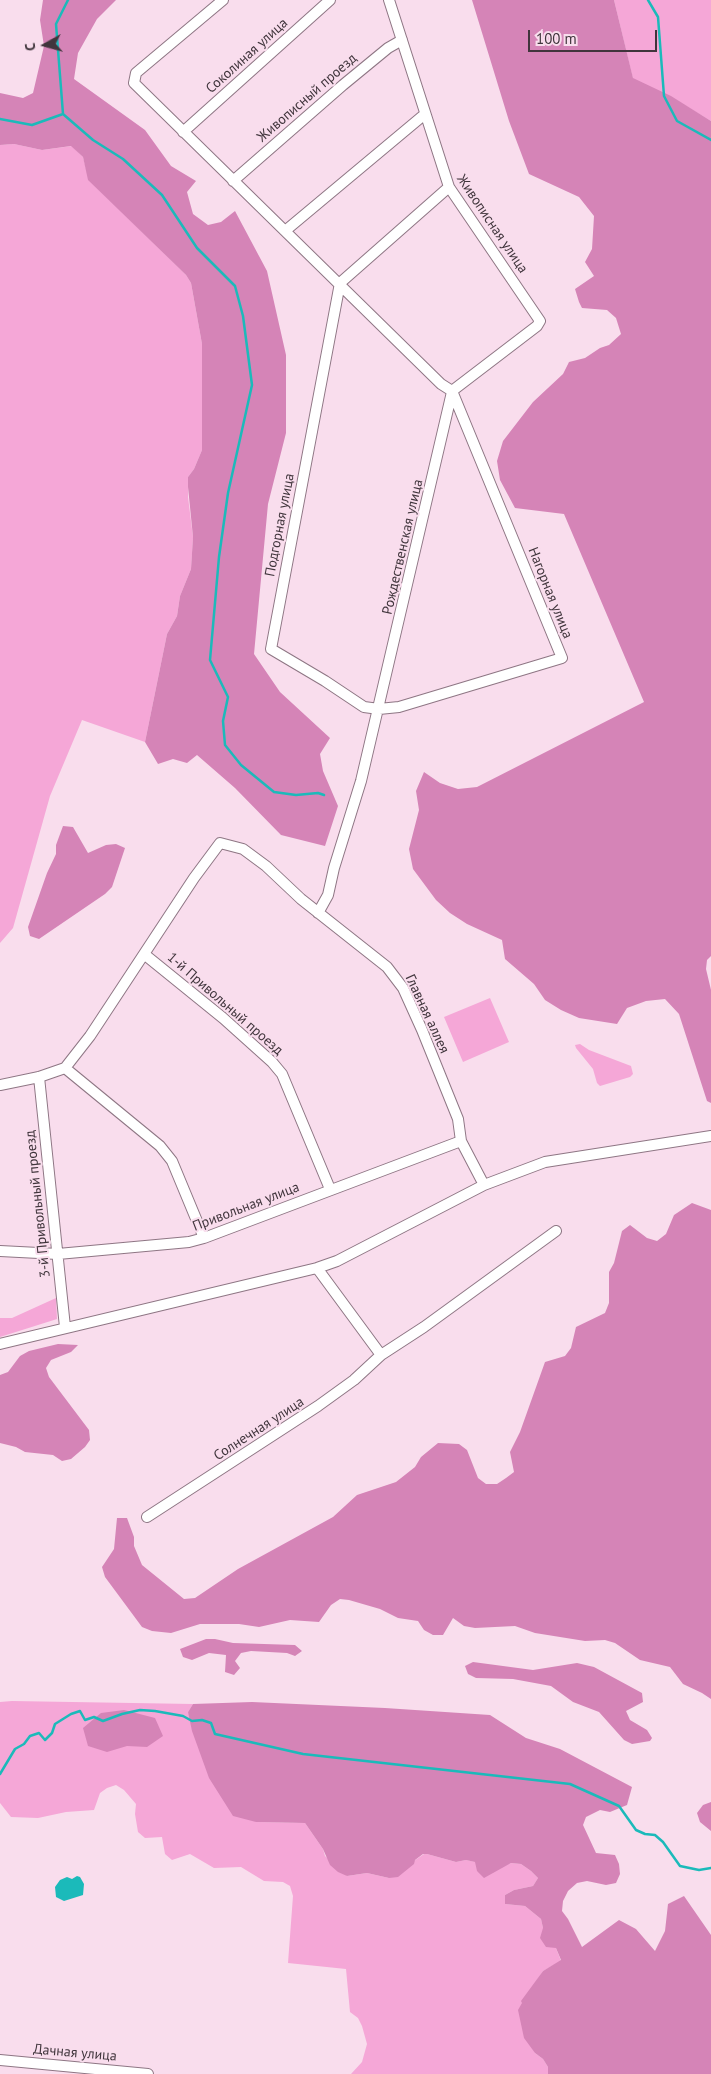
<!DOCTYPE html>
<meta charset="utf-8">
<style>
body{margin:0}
#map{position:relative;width:711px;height:2074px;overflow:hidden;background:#f9dded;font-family:"PT Sans",sans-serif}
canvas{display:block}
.north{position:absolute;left:20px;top:20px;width:50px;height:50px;-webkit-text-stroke:4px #f9dded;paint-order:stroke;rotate:263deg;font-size:14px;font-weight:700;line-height:20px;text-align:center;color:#40353c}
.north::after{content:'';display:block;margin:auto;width:18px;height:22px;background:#40353c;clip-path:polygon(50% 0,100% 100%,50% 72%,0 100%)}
.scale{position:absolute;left:528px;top:30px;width:129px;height:22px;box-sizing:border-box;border:2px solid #40353c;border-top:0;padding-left:6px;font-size:15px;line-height:18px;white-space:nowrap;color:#40353c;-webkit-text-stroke:4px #f9dded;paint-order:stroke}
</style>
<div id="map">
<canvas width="711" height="2074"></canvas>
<div class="north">С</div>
<div class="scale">100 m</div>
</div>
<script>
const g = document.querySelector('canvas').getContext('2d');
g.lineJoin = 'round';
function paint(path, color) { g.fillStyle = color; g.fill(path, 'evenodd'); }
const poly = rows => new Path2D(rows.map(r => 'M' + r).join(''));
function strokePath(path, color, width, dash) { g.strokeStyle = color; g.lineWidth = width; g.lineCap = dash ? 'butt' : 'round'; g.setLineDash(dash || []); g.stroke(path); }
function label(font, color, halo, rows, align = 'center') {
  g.font = font + ' "PT Sans",sans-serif'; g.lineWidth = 4; g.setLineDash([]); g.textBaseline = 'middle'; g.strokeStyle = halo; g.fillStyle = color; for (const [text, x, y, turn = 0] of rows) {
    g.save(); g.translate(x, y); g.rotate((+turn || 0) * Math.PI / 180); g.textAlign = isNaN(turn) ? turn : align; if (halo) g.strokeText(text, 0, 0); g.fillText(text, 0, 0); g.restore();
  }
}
const green = poly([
 [614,0,711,0,711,121,671,97,633,79],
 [14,144,42,150,72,146,83,157,89,180,186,275,191,283,202,344,202,450,194,469,188,477,188,497,193,537,191,569,180,596,177,616,167,634,145,742,82,720,50,796,13,928,0,943,0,145],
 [490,998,509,1042,463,1062,444,1017],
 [580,1044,589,1050,631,1066,633,1074,630,1077,600,1086,597,1083,593,1069,576,1048,575,1045],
 [56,1298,57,1319,0,1337,0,1318,12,1318],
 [12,1701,193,1704,188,1712,256,1822,305,1823,323,1849,325,1856,347,1876,367,1873,389,1878,424,1854,427,1854,456,1862,466,1860,501,1867,511,1863,521,1864,531,1871,538,1878,533,1886,514,1890,505,1895,505,1904,525,1906,541,1919,543,1928,556,1948,561,1961,543,1971,522,2003,535,2053,543,2059,548,2067,548,2074,351,2074,362,2062,367,2044,362,2026,358,2018,350,2012,346,1969,288,1963,293,1896,290,1886,283,1882,264,1881,241,1867,214,1868,190,1854,172,1860,165,1854,162,1837,145,1838,138,1832,135,1814,136,1804,124,1790,116,1785,107,1788,100,1793,94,1810,66,1812,38,1818,11,1817,0,1803,0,1702]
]);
const forest = poly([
 [43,0,116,0,97,19,78,53,74,79,145,130,171,166,196,181,187,192,193,214,208,225,221,222,235,211,267,271,286,355,286,433,268,504,254,654,280,692,330,738,320,754,323,771,338,806,325,846,281,835,235,788,197,755,187,763,173,759,158,764,145,742,167,634,177,616,180,596,191,569,193,537,188,487,188,477,194,469,202,450,202,344,191,283,186,275,88,180,83,157,71,146,42,150,14,144,0,145,0,93,23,98,33,93,44,46,40,20],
 [472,0,614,0,633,78,671,96,711,121,711,956,707,960,706,969,711,990,711,1103,707,1101,679,1014,665,999,646,1001,627,1008,617,1024,579,1018,561,1010,545,1000,534,984,505,959,502,940,467,924,450,913,436,900,413,869,409,849,419,810,416,791,424,772,440,783,458,789,477,787,644,702,564,514,515,508,500,480,497,461,503,441,533,402,563,374,569,362,585,358,600,348,609,345,621,334,616,318,607,310,582,308,579,302,575,289,594,276,585,262,592,249,594,216,579,197,529,174,509,121],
 [63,826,73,827,88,853,106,845,116,844,125,848,112,887,105,894,39,939,30,936,28,927,47,873,56,854,56,845],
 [692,1203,711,1210,711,1699,702,1693,683,1684,670,1667,640,1660,615,1643,605,1640,585,1641,535,1633,515,1626,475,1628,464,1626,453,1618,443,1635,433,1635,424,1630,418,1621,398,1618,380,1609,349,1600,340,1599,331,1605,319,1622,290,1620,259,1627,239,1624,200,1624,171,1633,152,1631,142,1627,105,1577,102,1567,114,1549,117,1518,127,1518,134,1537,134,1546,142,1565,184,1599,195,1598,238,1569,333,1517,357,1495,396,1482,415,1467,421,1457,438,1443,459,1444,467,1450,478,1478,486,1484,497,1484,506,1478,514,1472,510,1452,520,1432,545,1362,565,1356,571,1348,576,1327,605,1313,609,1303,609,1272,614,1263,622,1231,630,1225,647,1238,657,1241,666,1234,674,1215],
 [58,1344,78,1345,71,1352,51,1360,46,1368,49,1377,89,1430,90,1440,85,1447,71,1459,62,1461,53,1455,25,1452,16,1447,0,1443,0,1375,8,1372,20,1356,29,1351],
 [206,1639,215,1639,233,1643,295,1645,302,1651,295,1656,287,1653,251,1651,241,1653,235,1661,240,1668,234,1675,225,1672,226,1655,209,1653,192,1660,183,1657,180,1649],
 [473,1662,533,1670,577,1663,594,1667,642,1693,643,1702,626,1711,630,1720,647,1730,652,1738,650,1741,632,1744,624,1740,599,1712,573,1702,551,1686,513,1679,476,1678,468,1674,465,1666],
 [252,1702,385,1708,490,1715,526,1738,560,1749,632,1787,627,1805,610,1812,600,1810,586,1817,583,1825,596,1853,615,1855,619,1864,620,1874,616,1883,606,1885,587,1881,577,1883,568,1891,563,1901,562,1911,568,1919,582,1947,619,1920,636,1929,655,1951,665,1931,668,1904,684,1896,711,1935,711,2074,548,2074,548,2067,543,2059,535,2053,524,2038,518,2010,522,2003,521,2001,543,1971,561,1960,556,1948,546,1947,540,1938,543,1928,541,1919,525,1906,505,1904,505,1895,514,1890,533,1886,538,1878,531,1871,521,1864,511,1863,484,1878,477,1871,475,1862,466,1860,456,1862,427,1854,423,1854,415,1860,414,1864,398,1877,389,1878,367,1873,347,1876,338,1872,330,1865,323,1849,305,1823,256,1822,233,1816,209,1778,192,1731,188,1712,193,1704],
 [124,1710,155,1718,163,1736,147,1747,127,1746,107,1752,88,1746,83,1728,101,1713],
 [711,1802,711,1831,700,1822,697,1813,703,1805]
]);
const water = poly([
 [77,1876,80,1877,84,1884,83,1895,64,1901,56,1897,55,1887,60,1880,67,1877,72,1879]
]);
const stream = poly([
 [68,0,56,24,63,114,93,140,123,159,162,195,197,248,235,286,243,316,252,385,228,493,219,557,210,660,228,697,223,721,225,745,241,765,274,792,296,795,318,793,324,795],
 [648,0,658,17,664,96,677,121,711,140],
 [0,119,32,125,63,114],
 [0,1774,15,1749,24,1744,30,1736,39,1733,45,1740,52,1733,55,1724,71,1714,80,1711,85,1720,94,1717,103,1721,122,1714,140,1710,155,1711,183,1716,192,1721,202,1720,211,1723,215,1734,303,1754,570,1784,619,1806,636,1830,645,1834,655,1835,663,1842,680,1866,699,1870,711,1868]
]);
const minor = poly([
 [223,0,136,73,134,83,441,384,452,391],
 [389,0,449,187,540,321,537,326,452,391],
 [183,132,330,0],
 [233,181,343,85,388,48,402,40],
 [285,231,425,114],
 [340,283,271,649,325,681,364,707,379,709,399,707,562,658,452,391],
 [340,283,449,187],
 [318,913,328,895,334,868,361,781,452,392],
 [144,954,223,1018,272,1062,282,1074,330,1189],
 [65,1068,160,1146,172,1161,204,1238],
 [39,1077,65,1327],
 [0,1085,39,1077,65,1068,90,1036,194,878,220,843,243,849,266,866,301,899,387,967,403,988,422,1030,458,1119,461,1141,484,1185],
 [0,1251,58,1254,189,1242,204,1238,461,1141],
 [317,1268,381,1355],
 [0,1344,317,1268,337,1261,484,1185,545,1162,711,1136],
 [147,1517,318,1406,354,1380,381,1355,424,1327,556,1231],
 [0,2060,148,2074]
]);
const streetNames = [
 ["Соколиная улица",247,56,-42],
 ["Живописный проезд",307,98,-41],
 ["Живописная улица",492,224,56],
 ["Подгорная улица",280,525,-79],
 ["Рождественская улица",403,547,-77],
 ["Нагорная улица",550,593,68],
 ["1-й Привольный проезд",225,1004,41],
 ["Главная аллея",427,1014,65],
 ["3-й Привольный проезд",38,1204,-96],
 ["Привольная улица",246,1207,-21],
 ["Солнечная улица",259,1429,-33],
 ["Дачная улица",75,2053,5]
];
paint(green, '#f5a7d7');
paint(forest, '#d584b7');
paint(water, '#1bbaba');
strokePath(stream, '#1bbaba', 2.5);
strokePath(minor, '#8e7684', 12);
strokePath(minor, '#fff', 10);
label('14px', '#40353c', '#f9dded', streetNames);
</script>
